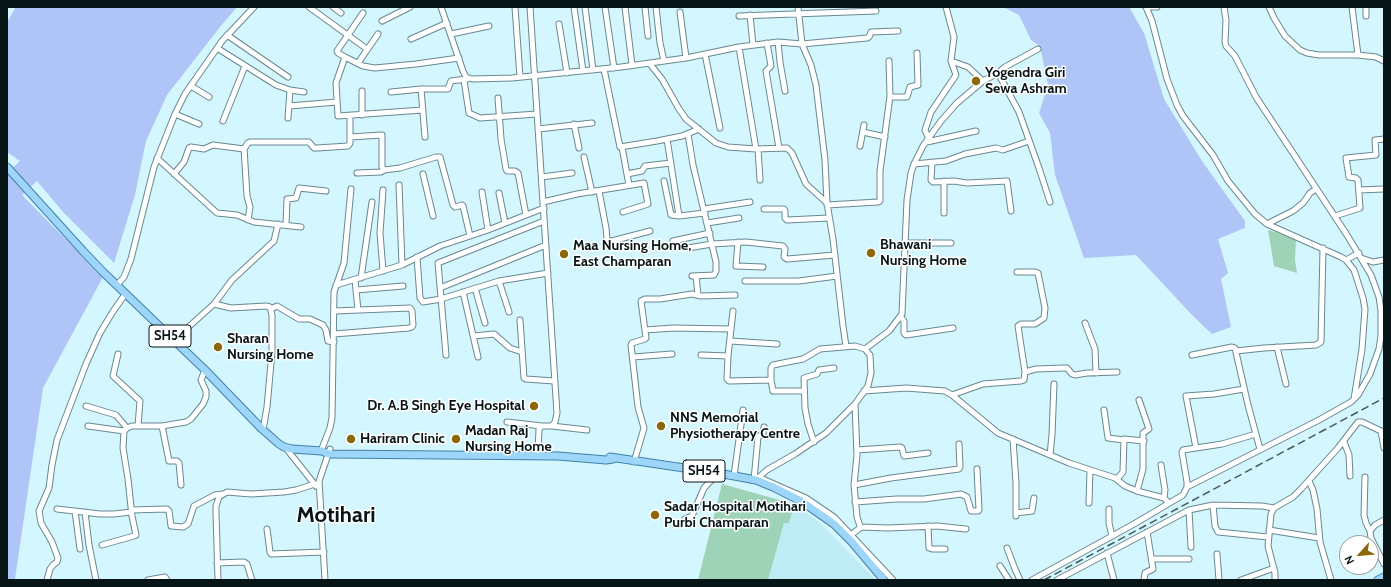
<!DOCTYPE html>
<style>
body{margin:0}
#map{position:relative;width:1391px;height:587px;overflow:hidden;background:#d4f6ff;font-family:Cabin,sans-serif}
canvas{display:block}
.frame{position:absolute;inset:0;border:8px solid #081517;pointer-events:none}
.north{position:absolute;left:1339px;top:535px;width:40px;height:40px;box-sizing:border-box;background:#fff;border:1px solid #9ca1a2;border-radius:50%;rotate:243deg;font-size:11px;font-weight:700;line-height:16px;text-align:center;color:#081517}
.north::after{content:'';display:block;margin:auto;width:14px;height:18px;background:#8b6707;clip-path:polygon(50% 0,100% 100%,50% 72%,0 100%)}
</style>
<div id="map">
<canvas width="1391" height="587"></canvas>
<div class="frame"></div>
<div class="north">N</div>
</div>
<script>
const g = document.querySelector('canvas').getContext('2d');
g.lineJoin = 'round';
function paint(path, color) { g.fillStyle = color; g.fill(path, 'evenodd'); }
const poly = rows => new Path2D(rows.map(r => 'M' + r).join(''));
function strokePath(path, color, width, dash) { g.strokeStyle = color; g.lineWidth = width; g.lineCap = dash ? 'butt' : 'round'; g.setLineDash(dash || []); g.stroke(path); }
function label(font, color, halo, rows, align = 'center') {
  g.font = font + ' Cabin,sans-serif'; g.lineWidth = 3; g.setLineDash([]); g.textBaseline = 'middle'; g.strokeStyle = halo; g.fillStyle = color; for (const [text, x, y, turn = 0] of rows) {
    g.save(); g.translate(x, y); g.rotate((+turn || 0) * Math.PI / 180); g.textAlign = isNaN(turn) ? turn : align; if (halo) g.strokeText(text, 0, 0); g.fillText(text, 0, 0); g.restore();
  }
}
const built = poly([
 [794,504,820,523,876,580,768,580,784,523,789,523]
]);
const green = poly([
 [1268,230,1296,238,1295,260,1297,273,1274,266],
 [722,484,794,504,789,523,784,523,768,580,698,580]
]);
const water = poly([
 [16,7,237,7,220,27,167,95,146,141,135,195,114,263,63,212,37,181,22,195,103,277,43,388,15,579,14,580,7,580,7,173,20,161,7,152,7,22],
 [1003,7,1129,7,1144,33,1164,99,1202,161,1245,221,1245,228,1218,239,1228,273,1221,279,1231,327,1212,334,1194,317,1136,255,1084,258,1055,175,1050,133,1039,113,1048,85,1040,46,1031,40,1019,15]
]);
const minor = poly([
 [309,7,367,49],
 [333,7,341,13],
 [441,7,463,71,466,77,472,79,512,78,621,67,686,58,739,47,778,42,802,44,811,65,816,85,825,160,827,203,833,239,843,326,846,346],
 [515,7,520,77],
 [530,7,557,413,555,422,552,426,542,426,539,429,538,452],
 [574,7,583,71],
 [585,7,593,70],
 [605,7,614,68],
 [625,7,632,65],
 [645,7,648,36],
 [656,7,660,43,664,61],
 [798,7,802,44,867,38,869,37,871,32,898,31],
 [1146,7,1152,21,1167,79,1177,105,1183,116,1213,155,1228,181,1255,214,1267,224,1341,257,1346,260,1354,270,1363,298,1365,309,1362,349,1354,399],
 [1150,7,1157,7],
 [1269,7,1274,18,1285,36,1300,50,1307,53,1319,55,1358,55,1376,57,1384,61],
 [1352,7,1358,55],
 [1366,7,1366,16],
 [680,12,686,58],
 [363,13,337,51,338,53,345,57,363,66,375,68,416,64,459,58],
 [750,15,753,45],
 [739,16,876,11],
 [382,21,410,7],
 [559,24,567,73],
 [451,34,489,26],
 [227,35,288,77],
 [411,39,447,23],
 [778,42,780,62,785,91],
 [767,43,771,66,766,71,779,148],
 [739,47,756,149],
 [217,48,276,85,290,90,304,92],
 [705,54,720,128],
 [345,57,336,83,338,116,423,110],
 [951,61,968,67,983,81],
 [358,63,378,34],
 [650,64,662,79,679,109,686,119,716,143,728,147,756,149,787,148,792,153,806,184,827,203],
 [604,69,620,147,657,141,682,136,699,129],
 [998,73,1019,112,1039,168,1050,202],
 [464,80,469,113,480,118,537,114],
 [191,86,209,97],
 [421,89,425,137],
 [391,92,421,89,448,89,451,81,467,79],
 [890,97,907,97,910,87,918,85,917,53],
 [498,98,501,139,506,169,507,171,515,171,518,173,526,215],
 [289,106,337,102],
 [175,114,199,124],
 [362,115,362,91],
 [288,118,290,90],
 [223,121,245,66],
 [574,124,579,148],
 [538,129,592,123],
 [863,132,885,137],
 [688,134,693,165,716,262,716,271,714,275,692,276],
 [350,137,382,135,382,167,384,170,400,168,436,157,440,157,453,205,455,207,462,205,463,206,470,236],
 [667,139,679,216],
 [929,139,925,130,931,112,956,75,951,61,954,37,946,7],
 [927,142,976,131],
 [860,146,864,125],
 [622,147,629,185],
 [244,148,247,196,250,207,248,220],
 [758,149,760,180],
 [584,157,592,192],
 [157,158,217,213,237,215,254,222,301,227],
 [932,162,931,180,933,182,954,181,967,183,1007,181,1011,211],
 [914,164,946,161,965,154,996,148,1003,150,1029,141],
 [357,173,381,172,384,170],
 [174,174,184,162,189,148,191,147,204,149,213,145,244,149,248,143,250,142,309,142,314,148,317,148,348,146,350,143,350,116],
 [423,174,433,216],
 [627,174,642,171,645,166,671,163],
 [542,177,572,173],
 [664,181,671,215,679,216,705,213],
 [944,181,944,213],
 [399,185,402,265],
 [1359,190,1384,189],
 [599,191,606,228,607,239,608,242,650,231],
 [482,192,488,230],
 [499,193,505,223],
 [543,202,577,194,644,183,648,204,623,212],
 [827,205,878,202,880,201,880,171,890,96,889,61],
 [704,209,750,202],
 [764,209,784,209,785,211,785,218,787,220,829,218],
 [1335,216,1360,208,1358,180,1356,178,1349,177,1346,158,1376,155,1375,140,1384,139],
 [707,223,739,218],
 [1267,224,1293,211,1303,203,1310,193,1316,189],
 [286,225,287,199,296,198,299,188,326,191],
 [673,241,710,233],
 [738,242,736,266,763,267],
 [906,243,951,243],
 [688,248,712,244,746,242,783,246,785,249,784,257,787,259,835,255],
 [417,257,420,298,423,302,441,299,499,281,548,273],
 [1361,258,1373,262,1384,260],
 [1346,260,1359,253],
 [383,271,380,233,383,190],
 [696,276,698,295],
 [361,278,372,202],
 [355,280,358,310],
 [499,281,509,312],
 [745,281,799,281,837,276],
 [117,285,124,277,131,259,154,167,175,114,185,94,222,41,254,7],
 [336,285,402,265,440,246,488,230,544,208],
 [440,288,546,245],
 [475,288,485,323],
 [356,290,403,286],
 [463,292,478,357],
 [214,304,232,280,274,241,278,224],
 [271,309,277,306,299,319,310,319,323,325,326,330,328,341,334,342],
 [733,311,728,356,727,379,729,381,771,380,773,391,804,391],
 [901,317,904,321,904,333,906,335,953,328],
 [520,320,524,378,526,379,554,381],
 [1085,323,1095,349,1096,373],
 [645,330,673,328,731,329],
 [334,334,409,328,412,327,413,325,412,311,410,308,334,311],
 [474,336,494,334,510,348,522,352],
 [174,340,214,304,231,308,266,306,270,307,272,315,272,352,267,407,263,430],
 [730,341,777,344],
 [1277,347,1286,384],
 [865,349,889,331,902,314,907,200,911,173,914,164,923,146,941,121,957,103,983,81,998,73,1005,67,1038,49],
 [1236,351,1264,348,1316,345,1321,342,1323,248],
 [118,354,113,376,140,401,138,426],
 [446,355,438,263,544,221],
 [701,355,728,356],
 [1192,355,1232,347,1235,348,1248,405,1260,449],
 [633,357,672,354],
 [1025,372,1036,369,1064,368,1067,368,1072,374,1075,375,1087,373,1117,372],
 [771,380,771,368,773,365,803,359,820,349,855,346,865,349,870,355,871,373,868,386,855,404,857,455,854,485,857,517,860,526,860,528,852,534],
 [864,391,906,388,945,391,952,395,998,433,1069,463,1115,478,1125,486,1137,491,1164,498,1169,503],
 [952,395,983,384,1021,381,1024,380,1025,372,1018,326,1021,324,1035,324,1044,318,1045,308,1038,273,1035,272,1017,272],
 [86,406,116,415,127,428],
 [1104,410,1108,438,1124,440],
 [507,422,542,426],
 [88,426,124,431],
 [162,426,169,461,177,461,179,463,181,485],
 [552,426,587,430],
 [1013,439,1016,483,1016,516],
 [814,442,808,424,805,408,804,378,817,374,819,370,834,368],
 [1344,442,1349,455,1350,476],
 [285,447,316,486],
 [1196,448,1186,396,1214,394,1244,389],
 [857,450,900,447,902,448,904,456,928,453],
 [321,451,330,428,332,418,334,292,344,263,351,189],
 [1050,455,1052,435,1054,384],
 [634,462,644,428,638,407,631,345,632,343,645,339,646,338,641,301,645,299,660,299,692,294,701,296,735,295],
 [1161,465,1165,490,1164,498],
 [734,476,743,410],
 [758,477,806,498,834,517,893,580],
 [1365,477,1364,515,1366,523,1370,531],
 [758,478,767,470,795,454,826,433,855,404],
 [1117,479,1123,472,1124,439,1144,441],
 [754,480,758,437,759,436,763,434,764,427],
 [1309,481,1313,490,1317,509,1320,542,1331,580],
 [854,485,891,478,959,469,960,467,959,444],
 [1187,487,1319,420,1351,402,1358,395,1370,374,1379,349,1381,336,1381,311,1379,297,1371,275,1347,235,1256,97,1235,56,1226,46,1225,42,1226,20,1224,7],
 [1137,491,1143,469,1143,433,1149,429,1139,400],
 [855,502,897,499,924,499,961,494,967,497,971,511,978,511,979,510,977,469],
 [1089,503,1090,470],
 [1213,505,1215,526,1218,532,1268,537],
 [57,509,100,514,114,514,131,512],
 [1109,509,1109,523,1112,536],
 [131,510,167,509,169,511,171,526,183,527,188,524,194,506,215,495,223,494],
 [1189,510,1191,547],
 [75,511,80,549],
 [85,512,89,545,96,580],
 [1016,513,1032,511,1034,498],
 [685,519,692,516,704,488,718,473],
 [1384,520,1375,525,1370,531,1371,538,1384,564],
 [928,526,929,548,932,549,945,549],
 [860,527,888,528,937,526,966,529],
 [267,529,270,552,271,554,324,552],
 [1269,530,1319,538],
 [102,545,134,536,136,535,132,516,128,479,123,448,124,431,127,428,132,426,162,426,186,422,191,419,203,404,206,397,206,391,201,380,205,370],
 [1007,548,1015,569,1020,580],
 [1107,553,1114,580],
 [1217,554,1219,580],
 [1152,559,1189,559],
 [217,563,244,562,247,564,252,580],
 [1000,566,1009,580],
 [47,580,50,569,53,565,57,562,58,558,52,542,41,523,39,511,49,488,52,465,57,440,86,364,100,333,112,313,126,293],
 [148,580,165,577,167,580],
 [218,580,216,513,216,506,219,497,227,492,251,494,284,492,296,490,315,484],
 [325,580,319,481,330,449],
 [1032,580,1134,524,1183,495,1187,487,1187,482,1182,452,1183,450,1222,444,1256,434],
 [1057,580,1189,510,1213,505,1262,506,1274,508],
 [1144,580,1145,573,1153,569,1147,532],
 [1241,580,1274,568],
 [1275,580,1275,573,1268,546,1271,514,1274,508,1293,497,1301,489,1338,448,1358,422,1362,422,1381,431,1384,448]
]);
const major = poly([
 [7,167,83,251,103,272,205,370,262,429,279,444,284,447,292,449,322,451,329,454,558,456,606,460,613,459],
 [610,457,718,473,756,480,773,487,801,501,834,524,852,542,884,580],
 [1378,580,1384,577]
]);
const rail = poly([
 [1044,580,1384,398]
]);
const markers = [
 [976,81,5,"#8b6707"],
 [871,253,5,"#8b6707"],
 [564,254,5,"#8b6707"],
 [218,347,5,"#8b6707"],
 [534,406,5,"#8b6707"],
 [661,426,5,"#8b6707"],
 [351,439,5,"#8b6707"],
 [456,439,5,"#8b6707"],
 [655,515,5,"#8b6707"]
];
const shields = [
 [170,336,42],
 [704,471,42]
];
const shieldNames = [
 ["SH54",170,336],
 ["SH54",704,471]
];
const poiNames = [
 ["Yogendra Giri",985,73],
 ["Sewa Ashram",985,89],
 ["Bhawani",880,245],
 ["Nursing Home",880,261],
 ["Maa Nursing Home,",573,246],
 ["East Champaran",573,262],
 ["Sharan",227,339],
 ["Nursing Home",227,355],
 ["Dr. A.B Singh Eye Hospital",525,406,"right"],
 ["NNS Memorial",670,418],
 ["Physiotherapy Centre",670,434],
 ["Madan Raj",465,431],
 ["Nursing Home",465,447],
 ["Hariram Clinic",360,439],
 ["Sadar Hospital Motihari",664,507],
 ["Purbi Champaran",664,523]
];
const townNames = [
 ["Motihari",336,516]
];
paint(built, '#bfebf4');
paint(green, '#9ed3b7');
paint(water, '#afc5f7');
strokePath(minor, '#698890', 7);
strokePath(major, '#4080a9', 9);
strokePath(minor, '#fff', 5);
strokePath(major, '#9ed6fa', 7);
strokePath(rail, '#465a5e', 1.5, [8, 4]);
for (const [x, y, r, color] of markers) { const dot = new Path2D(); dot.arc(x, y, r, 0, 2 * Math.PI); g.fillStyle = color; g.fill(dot); strokePath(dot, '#fff', 1.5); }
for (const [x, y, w] of shields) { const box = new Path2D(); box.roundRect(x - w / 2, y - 11, w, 22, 3); g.fillStyle = '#fff'; g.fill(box); strokePath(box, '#081517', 1); }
label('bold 13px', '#081517', null, shieldNames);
label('bold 14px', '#081517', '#fff', poiNames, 'left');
label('bold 22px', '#081517', '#fff', townNames);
</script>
